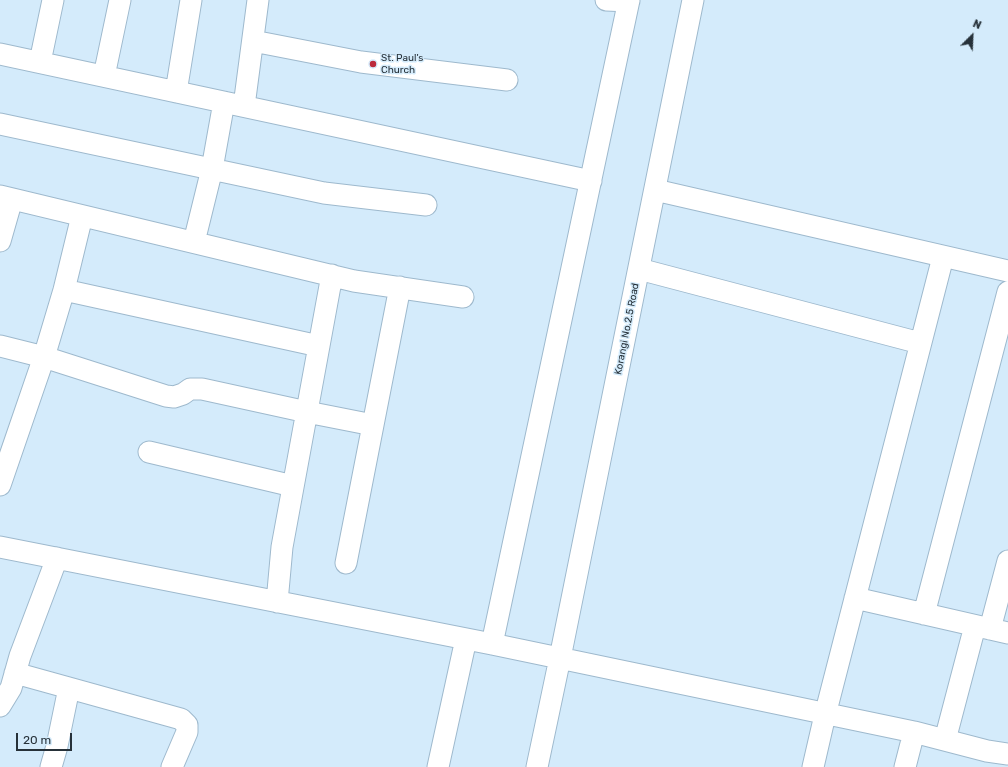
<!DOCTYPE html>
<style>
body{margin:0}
#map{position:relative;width:1008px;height:767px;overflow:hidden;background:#d4ebfb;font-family:Rubik,sans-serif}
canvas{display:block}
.north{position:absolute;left:952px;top:16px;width:40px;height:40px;-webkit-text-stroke:3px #d4ebfb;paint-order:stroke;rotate:24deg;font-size:11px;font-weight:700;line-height:16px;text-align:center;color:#263139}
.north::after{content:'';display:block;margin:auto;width:14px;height:18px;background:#263139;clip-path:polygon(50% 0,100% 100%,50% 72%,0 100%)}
.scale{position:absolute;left:16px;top:733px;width:56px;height:18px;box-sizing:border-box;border:2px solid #263139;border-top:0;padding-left:5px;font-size:12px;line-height:14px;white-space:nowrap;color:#263139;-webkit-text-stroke:3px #d4ebfb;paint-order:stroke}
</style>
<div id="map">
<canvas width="1008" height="767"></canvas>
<div class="north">N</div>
<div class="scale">20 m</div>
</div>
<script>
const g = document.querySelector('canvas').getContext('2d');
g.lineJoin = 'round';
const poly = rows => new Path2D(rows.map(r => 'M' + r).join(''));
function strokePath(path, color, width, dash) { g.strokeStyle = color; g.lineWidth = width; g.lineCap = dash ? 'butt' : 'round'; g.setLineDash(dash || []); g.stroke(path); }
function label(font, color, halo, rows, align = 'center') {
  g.font = font + ' Rubik,sans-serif'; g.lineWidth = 3; g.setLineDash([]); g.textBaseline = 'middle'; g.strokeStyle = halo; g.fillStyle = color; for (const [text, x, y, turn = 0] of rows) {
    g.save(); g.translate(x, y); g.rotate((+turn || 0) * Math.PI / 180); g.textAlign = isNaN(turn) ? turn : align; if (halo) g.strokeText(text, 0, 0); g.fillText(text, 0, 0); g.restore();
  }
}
const minor = poly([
 [606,0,629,1],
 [253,41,361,62,507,80],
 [0,54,591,181],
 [40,62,53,0],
 [104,76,120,0],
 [176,92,191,0],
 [244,106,258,0],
 [0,124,324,193,426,205],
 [655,190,1008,271],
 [0,196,354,281,463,297],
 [0,241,12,199],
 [194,242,212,169,224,102],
 [639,269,920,343],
 [64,290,319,346],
 [0,346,44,357,166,396,174,397,183,394,190,389,202,389,307,412,373,425],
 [149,452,293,486],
 [0,485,44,357,64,290,82,216],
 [0,547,492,644,914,732,987,751,1008,754],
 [346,563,400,287],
 [855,598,1008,633],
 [277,602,282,547,332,275],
 [924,614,1008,292],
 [990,629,1008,561],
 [492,644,629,0],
 [15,673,181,719,187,725,187,732,172,767],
 [0,706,11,688,20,656,57,558],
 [945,740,975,626],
 [51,767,57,746,69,688],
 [438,767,466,639],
 [537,767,560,658,693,0],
 [813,767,825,715,943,257],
 [905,767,914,732]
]);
const markers = [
 [373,64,4,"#bc2b3c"]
];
const poiNames = [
 ["St. Paul's",381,58],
 ["Church",381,70]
];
const streetNames = [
 ["Korangi No.2.5 Road",627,329,-79]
];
strokePath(minor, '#9eb9cd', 23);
strokePath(minor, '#fff', 21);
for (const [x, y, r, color] of markers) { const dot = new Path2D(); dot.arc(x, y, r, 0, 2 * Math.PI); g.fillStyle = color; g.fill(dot); strokePath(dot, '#d4ebfb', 1.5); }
label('10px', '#263139', '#d4ebfb', poiNames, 'left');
label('10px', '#263139', '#d4ebfb', streetNames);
</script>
